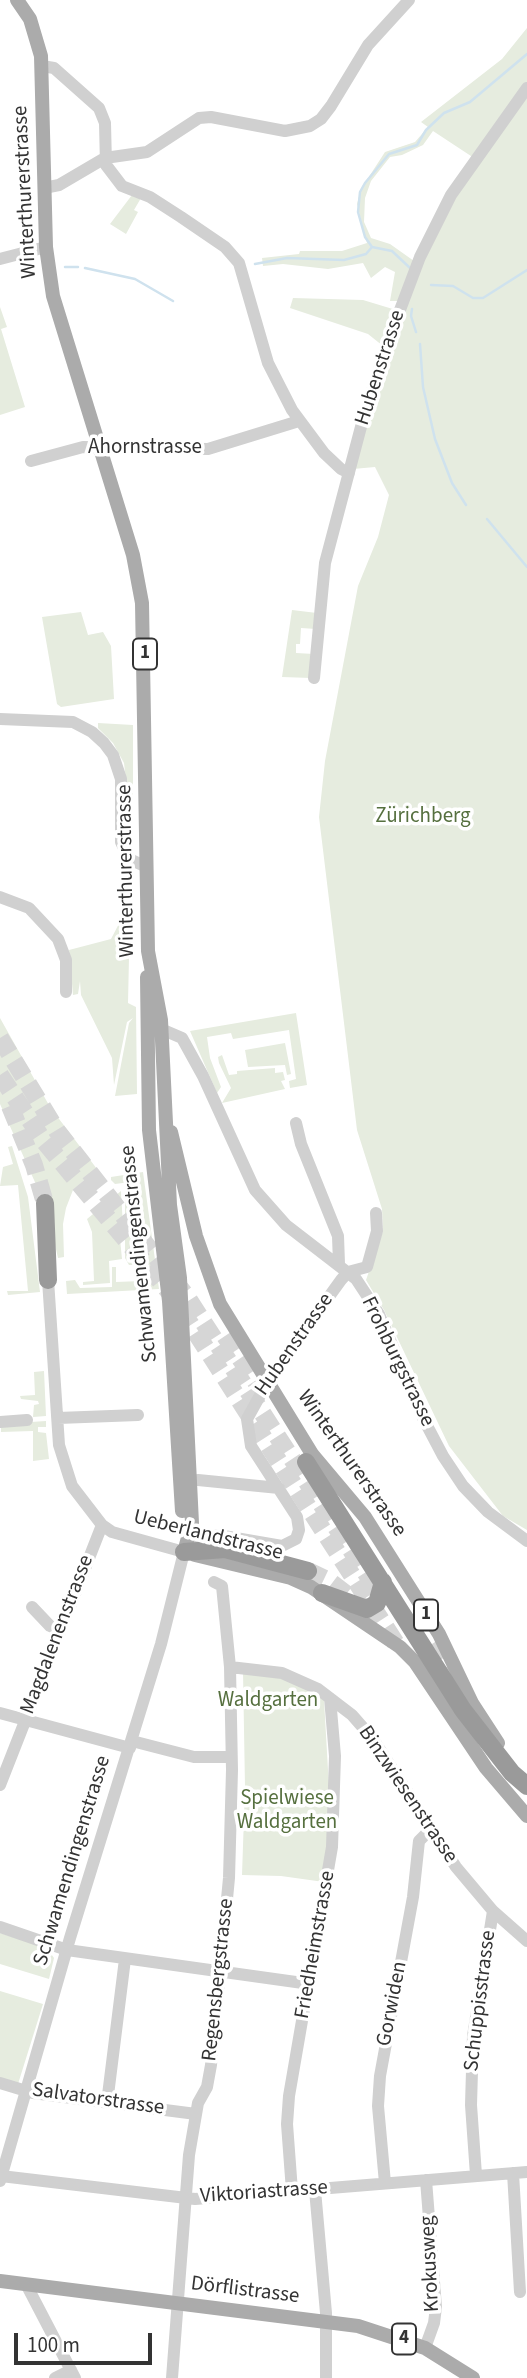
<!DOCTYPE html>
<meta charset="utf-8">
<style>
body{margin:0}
#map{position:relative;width:527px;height:2378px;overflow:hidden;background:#fff;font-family:"Source Sans 3",sans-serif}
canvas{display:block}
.scale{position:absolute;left:14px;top:2333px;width:138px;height:32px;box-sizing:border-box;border:4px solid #333;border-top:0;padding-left:9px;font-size:21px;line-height:24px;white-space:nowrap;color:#333;-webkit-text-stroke:5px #fff;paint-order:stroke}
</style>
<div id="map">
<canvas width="527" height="2378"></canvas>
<div class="scale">100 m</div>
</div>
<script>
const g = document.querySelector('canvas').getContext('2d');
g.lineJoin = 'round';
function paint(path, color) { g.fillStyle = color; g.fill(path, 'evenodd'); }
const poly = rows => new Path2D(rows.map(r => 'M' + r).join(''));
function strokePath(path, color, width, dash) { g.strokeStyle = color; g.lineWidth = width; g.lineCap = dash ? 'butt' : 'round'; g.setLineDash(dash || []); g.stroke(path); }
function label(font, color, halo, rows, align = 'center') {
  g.font = font + ' "Source Sans 3",sans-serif'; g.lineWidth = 7; g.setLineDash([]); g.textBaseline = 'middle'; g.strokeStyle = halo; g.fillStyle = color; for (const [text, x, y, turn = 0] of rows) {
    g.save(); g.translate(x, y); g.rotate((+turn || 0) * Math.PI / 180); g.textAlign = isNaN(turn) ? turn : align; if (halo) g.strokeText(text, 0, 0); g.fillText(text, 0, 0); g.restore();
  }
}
const green = poly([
 [527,28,527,1530,503,1516,449,1446,384,1310,366,1280,383,1231,382,1209,357,1130,319,817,325,761,358,586,378,537,389,495,375,467,353,469,388,350,368,334,290,308,293,298,363,300,396,310,399,301,390,301,395,272,385,267,371,278,363,263,328,269,283,264,263,266,262,258,299,254,300,251,342,251,367,243,357,204,361,189,385,152,415,142,428,127,421,122,502,59],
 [433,131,474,158,414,261,390,244,371,238,364,222,365,198,371,181,390,157,402,155,423,145],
 [132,195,141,198,134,210,138,212,126,234,110,224],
 [0,307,7,327,1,329,25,407,0,415],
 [292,610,317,613,316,629,301,628,300,644,296,644,296,653,314,654,311,678,282,677],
 [81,612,88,635,103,632,111,646,114,699,61,707,57,704,42,617],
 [98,723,133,725,133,850,129,849,126,840,127,789,124,763,113,743,98,728],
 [130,912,128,1003,136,1007,137,1094,115,1096,129,1023,133,1018,127,1022,114,1085,112,1058,81,995,80,981,78,994,73,995,69,950,111,939,123,916],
 [296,1013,307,1085,290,1088,289,1081,296,1079,289,1030,233,1039,231,1033,207,1037,210,1058,221,1087,217,1093,190,1031],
 [0,1018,50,1107,97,1169,73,1190,66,1208,63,1224,64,1257,58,1258,47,1209,0,1104],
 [285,1043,291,1074,287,1075,285,1065,248,1067,245,1050],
 [222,1055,229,1075,237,1074,237,1071,275,1068,275,1073,283,1072,285,1080,281,1081,285,1089,222,1103,231,1088,219,1063,218,1057],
 [12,1146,28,1197,40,1292,8,1295,7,1291,28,1291,18,1185,0,1186,3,1167,13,1164,8,1147],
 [143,1172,159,1289,67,1294,66,1281,75,1280,80,1288,112,1287,112,1267,116,1267,116,1282,141,1281,141,1271,136,1265,129,1265,125,1258,125,1197,140,1194,138,1181,115,1184,111,1180,111,1177],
 [121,1191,123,1227,119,1229,122,1259,109,1261,110,1283,83,1285,83,1282,94,1281,92,1232,87,1219],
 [44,1371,46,1416,33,1417,34,1405,39,1404,38,1401,21,1399,20,1396,35,1395,34,1372],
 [46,1421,46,1427,38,1427,38,1432,46,1433,49,1459,33,1461,33,1431,1,1432,1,1424],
 [243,1672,279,1676,316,1692,324,1700,330,1805,324,1882,281,1876,242,1875,245,1787],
 [0,1933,47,1948,54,1958,49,1979,0,1964],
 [0,1991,43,2004,18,2084,0,2080]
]);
const stream = poly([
 [372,247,365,237,358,212,360,192,365,183,389,154,417,145,426,130,444,113,470,102,527,54],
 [372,247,392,251,410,268],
 [255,264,287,258,344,260,366,254,372,247],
 [65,267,78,267],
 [85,268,135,279,173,301],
 [431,285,453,286,473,298,483,298,527,270],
 [412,309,411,316,416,332],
 [420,344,423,387,435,439,452,483,466,505],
 [487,519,527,567]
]);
const highwayTunnel = poly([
 [0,1038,57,1131,187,1297,386,1604],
 [0,1075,43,1140,171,1294,397,1645],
 [10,1106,34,1165,45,1203],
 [225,1336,256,1382],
 [308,1571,329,1581,363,1607],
 [432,1644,460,1687]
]);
const minor = poly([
 [42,66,54,68,99,108,105,123,106,165,122,186,150,197,181,217,225,247,239,263,268,363,292,410,324,453,341,469,349,473],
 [44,188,59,185,105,158,147,152,199,118,211,117,285,131,310,126,321,119,331,106,368,45,409,0],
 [0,259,46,247],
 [31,461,83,447,208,449,299,421],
 [314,678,325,563,362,423,386,347,420,257,451,195,527,88],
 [0,719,73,722,92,732,104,743,113,755,121,779,121,842,129,859,147,867],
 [0,897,29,908,58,939,66,960,66,992],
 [153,1031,161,1029,182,1038,203,1076,255,1190,286,1225,356,1279,379,1314,423,1418,443,1456,463,1486,488,1512,527,1541],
 [296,1123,301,1144,338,1236,339,1264],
 [48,1280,59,1445,72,1486,102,1525,112,1532,184,1552],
 [58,1418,138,1415],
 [0,1422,27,1420],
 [198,1480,279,1488],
 [191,1548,218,1535,282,1546,296,1539,299,1530,297,1517,251,1446,247,1419,268,1381,341,1280,348,1272,367,1267,377,1231,376,1213],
 [32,1607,50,1626,58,1630],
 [230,1667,282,1673,318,1689,352,1715,373,1739,456,1867,493,1911,527,1941],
 [0,1713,130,1748],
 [132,1741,194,1757,231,1757],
 [0,1785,102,1525],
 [0,1927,67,1950,310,1984],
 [0,2083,33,2093,196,2114],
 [107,2103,125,1959],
 [513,2173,520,2292],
 [476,2175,471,2105,473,2036,493,1911],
 [1,2176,195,2199,527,2172],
 [0,2181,70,1938,161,1644,184,1552],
 [385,2183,378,2106,380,2076,413,1897,419,1841,431,1829],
 [315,2190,326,2313,326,2378],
 [292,2191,287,2124,289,2096,332,1847,335,1756,330,1698],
 [26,2284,75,2378],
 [425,2348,434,2323,436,2307,426,2180],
 [55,2378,71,2370],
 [172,2378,189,2155,198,2103,207,2087,211,2065,229,1878,232,1770,230,1667,222,1586,214,1582]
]);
const major = poly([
 [17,0,30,19,41,56,46,247,53,296,133,555,142,603,148,951,161,1020,170,1205,180,1278,192,1523,184,1552],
 [147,977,149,1130,169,1301,182,1511],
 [171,1132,196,1236,220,1304,312,1454,365,1517,439,1634,472,1703,498,1743],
 [195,1555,291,1578,311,1587,400,1647,415,1662,486,1768,527,1816],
 [0,2281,358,2326,425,2348,473,2378]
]);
const highway = poly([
 [45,1203,48,1280],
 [306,1462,463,1710,512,1773,527,1786],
 [184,1552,225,1549,308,1571],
 [322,1593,367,1609,377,1603,383,1582]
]);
const shields = [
 [145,654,24],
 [426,1615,24],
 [404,2339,24]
];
const shieldNames = [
 ["1",145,654],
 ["1",426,1615],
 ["4",404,2339]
];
const streetNames = [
 ["Winterthurerstrasse",26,192,-93],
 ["Hubenstrasse",381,368,-72],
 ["Ahornstrasse",145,448],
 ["Winterthurerstrasse",127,871,-91],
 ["Schwamendingenstrasse",140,1254,-96],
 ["Hubenstrasse",295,1345,-55],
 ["Frohburgstrasse",397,1362,64],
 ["Winterthurerstrasse",351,1464,55],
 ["Ueberlandstrasse",208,1536,14],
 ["Magdalenenstrasse",58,1635,-69],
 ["Binzwiesenstrasse",407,1795,56],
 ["Schwamendingenstrasse",73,1861,-73],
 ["Friedheimstrasse",316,1945,-80],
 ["Regensbergstrasse",219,1980,-84],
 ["Schuppisstrasse",481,2001,-83],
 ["Gorwiden",393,2004,-79],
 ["Salvatorstrasse",98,2100,8],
 ["Viktoriastrasse",264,2193,-4],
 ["Krokusweg",431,2264,-93],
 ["Dörflistrasse",245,2291,7]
];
const parkNames = [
 ["Zürichberg",423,817],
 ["Waldgarten",268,1701],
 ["Spielwiese",287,1799],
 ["Waldgarten",287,1823]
];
paint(green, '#e6ecdf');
strokePath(stream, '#cfe2ee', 2.5);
strokePath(highwayTunnel, '#d6d6d6', 18, [18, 9]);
strokePath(minor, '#d0d0d0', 12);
strokePath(major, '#ababab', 14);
strokePath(highway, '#9a9a9a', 18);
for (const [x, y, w] of shields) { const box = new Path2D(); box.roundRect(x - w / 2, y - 15.5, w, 31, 5); g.fillStyle = '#fff'; g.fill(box); strokePath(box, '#333', 2); }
label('bold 19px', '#333', null, shieldNames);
label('21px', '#333', '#fff', streetNames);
label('21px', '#56703f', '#fff', parkNames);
</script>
